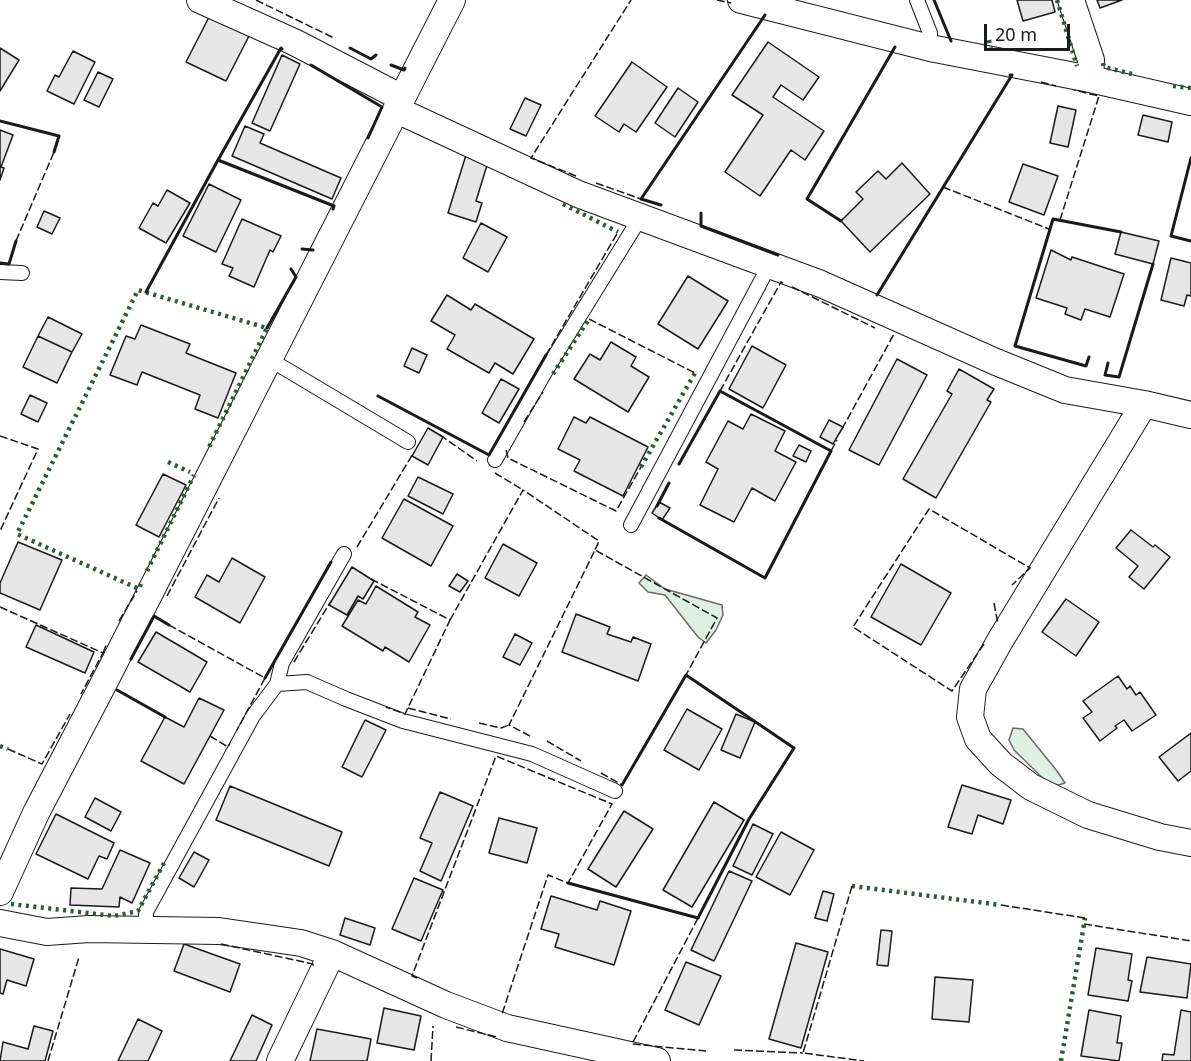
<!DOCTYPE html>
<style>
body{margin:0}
#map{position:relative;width:1191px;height:1061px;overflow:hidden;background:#fff;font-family:"Noto Sans",sans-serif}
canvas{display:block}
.scale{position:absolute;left:984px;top:24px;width:86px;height:27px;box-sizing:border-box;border:3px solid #1a1a1a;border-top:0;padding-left:8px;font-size:18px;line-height:21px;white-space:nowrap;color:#1a1a1a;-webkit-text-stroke:4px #fff;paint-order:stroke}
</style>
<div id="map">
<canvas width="1191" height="1061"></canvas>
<div class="scale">20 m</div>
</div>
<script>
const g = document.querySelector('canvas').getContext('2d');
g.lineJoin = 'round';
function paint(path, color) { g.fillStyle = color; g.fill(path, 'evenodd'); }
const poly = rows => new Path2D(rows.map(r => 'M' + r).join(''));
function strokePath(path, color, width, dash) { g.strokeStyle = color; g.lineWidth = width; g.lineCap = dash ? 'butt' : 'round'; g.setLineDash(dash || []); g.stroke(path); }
const green = poly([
 [646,575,665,589,722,605,723,615,716,630,706,643,698,637,665,595,648,592,639,583,646,575],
 [1013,728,1023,729,1057,771,1065,783,1052,787,1014,750,1009,740,1013,728]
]);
const building = poly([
 [1017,0,1052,0,1055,12,1023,21,1017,0],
 [1097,0,1122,0,1100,8,1097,0],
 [209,17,249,36,226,81,186,62,209,17],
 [768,42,819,77,803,100,781,85,773,97,824,131,805,160,791,150,760,196,725,172,763,115,732,95,768,42],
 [0,48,19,60,0,91,0,48],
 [73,51,95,62,74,104,47,91,55,75,59,77,73,51],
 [282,55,300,64,270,131,252,123,282,55],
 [632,62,667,87,636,132,624,124,619,132,595,116,632,62],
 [98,72,113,79,99,107,84,100,98,72],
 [678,88,698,102,675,137,655,123,678,88],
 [525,98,541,105,526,136,510,129,525,98],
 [1058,106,1076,110,1068,147,1050,143,1058,106],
 [1143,115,1172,122,1168,142,1138,135,1143,115],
 [245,126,264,134,260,143,341,178,332,199,232,156,245,126],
 [0,130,13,135,1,167,4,168,0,180,0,130],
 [466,155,488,162,476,201,482,203,476,222,448,213,466,155],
 [902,163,930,194,870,252,841,221,863,199,856,192,878,171,886,179,902,163],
 [1023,164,1058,176,1044,215,1009,202,1023,164],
 [209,184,241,200,216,252,183,236,209,184],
 [167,190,190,203,166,243,139,228,153,203,158,206,167,190],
 [44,211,60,218,52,234,37,227,44,211],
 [242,219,281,236,273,252,270,250,254,287,229,276,233,268,222,264,242,219],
 [481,223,507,237,488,272,463,258,481,223],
 [1121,232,1159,241,1153,264,1115,254,1121,232],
 [1051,250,1071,260,1072,257,1124,274,1110,317,1085,309,1081,320,1065,314,1067,308,1036,298,1051,250],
 [1171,258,1191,263,1191,296,1187,295,1184,306,1161,300,1171,258],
 [688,276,728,301,698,349,658,324,688,276],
 [447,295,471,310,475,304,534,339,513,374,495,363,489,373,447,349,455,335,431,321,447,295],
 [48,317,82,334,72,352,38,336,48,317],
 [141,325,190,344,186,353,236,373,218,418,195,409,200,395,142,372,137,385,110,375,126,336,135,339,141,325],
 [38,336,72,352,57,383,23,367,38,336],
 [611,342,636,357,631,366,649,377,628,412,574,379,590,354,600,360,611,342],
 [752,346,786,365,763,408,729,389,752,346],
 [412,348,427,355,419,373,404,366,412,348],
 [897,359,927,375,879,465,849,450,897,359],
 [959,369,994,389,987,400,991,402,936,498,903,479,952,394,947,391,959,369],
 [501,379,519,389,499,423,482,413,501,379],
 [30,395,47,403,38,422,21,414,30,395],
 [751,414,785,431,775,451,796,462,775,501,752,488,734,522,700,505,718,469,706,462,728,421,743,429,751,414],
 [574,417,586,423,590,417,648,447,623,496,574,471,580,460,558,449,574,417],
 [829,420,843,427,833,444,820,437,829,420],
 [428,428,443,437,428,465,412,456,428,428],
 [799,445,811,451,806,462,793,456,799,445],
 [163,474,186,485,159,537,136,525,163,474],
 [418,477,453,494,443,514,408,496,418,477],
 [404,499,453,526,431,566,382,538,404,499],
 [659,502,670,508,662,520,652,513,659,502],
 [1131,530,1153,547,1155,545,1170,557,1144,589,1129,577,1138,566,1116,548,1131,530],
 [18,542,62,560,40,610,0,593,0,583,18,542],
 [503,544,537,563,519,596,485,578,503,544],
 [232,558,265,577,240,623,195,597,207,575,219,582,232,558],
 [901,564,951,593,921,645,871,617,901,564],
 [352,567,374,581,363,599,358,596,347,615,329,605,352,567],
 [457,574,468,581,460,592,449,586,457,574],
 [376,586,418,612,415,617,430,625,409,662,385,647,383,651,342,626,358,600,366,604,376,586],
 [1066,599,1099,622,1076,656,1042,632,1066,599],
 [576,614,610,627,607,634,631,642,633,637,651,644,638,681,562,652,576,614],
 [36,625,94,652,85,673,26,647,36,625],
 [156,632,207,662,190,692,138,662,156,632],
 [515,634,532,643,520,665,503,657,515,634],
 [1118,676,1127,689,1130,686,1136,695,1140,692,1156,715,1132,731,1124,720,1115,726,1117,728,1100,741,1083,718,1092,712,1083,701,1118,676],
 [199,698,224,710,184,784,141,761,165,717,184,727,199,698],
 [687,709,722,729,699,770,664,750,687,709],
 [736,714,755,722,740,758,721,750,736,714],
 [365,720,386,730,362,777,342,767,365,720],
 [1191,733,1191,771,1178,781,1159,757,1191,733],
 [962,785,1011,800,1003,824,978,815,972,834,948,827,962,785],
 [230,786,342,832,329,866,216,820,230,786],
 [440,792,473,806,441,881,420,871,432,843,420,838,440,792],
 [95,798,121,812,111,831,85,817,95,798],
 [714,802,744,820,692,907,663,890,714,802],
 [624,811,653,829,616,887,588,869,624,811],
 [56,814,114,843,107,859,99,856,88,879,36,854,56,814],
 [499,818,537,828,527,863,489,853,499,818],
 [753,824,773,834,752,875,733,866,753,824],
 [781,832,814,850,790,895,756,877,781,832],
 [120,850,150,863,132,903,120,897,119,907,70,905,71,888,102,889,120,850],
 [194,852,209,860,194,887,179,878,194,852],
 [729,871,752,881,714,961,691,950,729,871],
 [414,878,443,890,421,941,392,929,414,878],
 [823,891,834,894,827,921,815,918,823,891],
 [551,896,597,910,600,901,631,911,614,965,555,947,559,934,541,929,551,896],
 [345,918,375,928,370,945,340,935,345,918],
 [881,930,892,931,888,966,877,965,881,930],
 [796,943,828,952,801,1048,769,1039,796,943],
 [184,944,240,964,230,992,174,971,184,944],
 [1096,948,1132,954,1128,980,1132,981,1128,1001,1088,995,1096,948],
 [0,949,34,959,26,986,7,980,3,994,0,993,0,949],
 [1147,957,1191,964,1187,998,1140,992,1147,957],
 [686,962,721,976,699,1025,665,1010,686,962],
 [935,977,973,980,969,1022,932,1019,935,977],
 [384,1008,421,1016,414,1050,377,1043,384,1008],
 [1089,1010,1121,1016,1117,1043,1122,1043,1119,1061,1081,1056,1089,1010],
 [1181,1010,1191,1012,1191,1061,1162,1061,1163,1054,1174,1055,1181,1010],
 [252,1015,272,1025,256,1061,230,1061,252,1015],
 [138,1019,162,1031,148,1061,118,1061,138,1019],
 [34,1026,53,1031,45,1061,0,1061,3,1042,28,1049,34,1026],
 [317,1029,371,1039,367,1061,310,1061,317,1029]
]);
const service = poly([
 [917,0,930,33,930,48],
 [0,272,22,273],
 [269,359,408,442],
 [495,460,545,372,640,218],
 [631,525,769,266],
 [277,684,307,682,346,699,403,721,532,754,615,791],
 [146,929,146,912,253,716,277,684,282,663,344,554]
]);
const minor = poly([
 [200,0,294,42,402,98],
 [741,0,930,48,1090,79,1191,102],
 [1071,0,1091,60,1090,79],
 [397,110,578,194,821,284,996,362,1065,390,1144,404,1191,415],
 [1144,404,1001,639,973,689,970,717,978,739,1001,764,1031,787,1088,815,1160,837,1191,843],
 [0,892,36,813,107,677,452,0],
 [0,923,47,932,89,929,219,931,301,943,332,953,446,1005,507,1028,657,1061],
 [280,1061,332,953]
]);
const hedge = poly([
 [1057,0,1077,66],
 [989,40,991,50],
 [1103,63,1104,67,1132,74],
 [1173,86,1191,88],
 [563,204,618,232],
 [553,374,589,319],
 [168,462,190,472],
 [641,467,695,373],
 [147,571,194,475],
 [141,584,139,589,17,534,138,290,267,328,209,447],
 [0,746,8,749],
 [852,886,1001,905],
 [11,904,114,916,138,911,164,863],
 [1061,1061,1085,918]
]);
const fence = poly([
 [256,0,334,38],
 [717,0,731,3],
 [1041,82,1056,86],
 [576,176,531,158,631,0],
 [596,183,641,199],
 [943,187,1049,229],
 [1060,220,1099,96,1074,90],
 [16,241,54,152],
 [792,287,875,328],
 [589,319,695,373],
 [546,355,618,232],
 [720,391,781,282,783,283],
 [524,422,543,392],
 [842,429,894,334],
 [440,435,477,461],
 [0,436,38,449,0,531],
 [506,450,508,458,616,511,641,467],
 [831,451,837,440],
 [495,473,523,490],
 [357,547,414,452],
 [371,579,450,620,405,714,386,707],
 [167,596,219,498],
 [994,603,998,624],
 [0,607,103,653,81,694],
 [450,620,523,490,599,541,595,550],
 [119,621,137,591],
 [169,625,265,678,237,730],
 [984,644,952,691,853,627,929,509,1030,568,1012,585],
 [103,653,107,643],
 [294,662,331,601],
 [408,708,451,719],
 [479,723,501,728,509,725],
 [210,736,228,747,230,743],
 [530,736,509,725,595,550,717,618,686,675],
 [547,741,581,761],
 [8,749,42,764,70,714],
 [601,773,622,785],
 [852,886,803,1053,864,1061],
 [1001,905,1085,918],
 [698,918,632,1044,706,1051],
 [1084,924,1191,941],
 [221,944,313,964,313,966],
 [417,978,412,976,496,756,612,804,568,883,548,875,502,1014,500,1013],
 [456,1027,497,1037],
 [734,1050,803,1053],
 [48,1061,79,957],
 [431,1061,433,1026]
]);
const wall = poly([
 [934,0,951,41],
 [350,48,371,59,376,55],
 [311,65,382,107,368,138],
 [391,65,404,70,405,68],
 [0,121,59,136,54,152],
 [1191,158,1171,236,1191,241],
 [218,160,281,48,282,49],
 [661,205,641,199,765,15],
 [701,213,701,226,778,255],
 [841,221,807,199,895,47],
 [302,249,313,250],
 [0,263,9,264,16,241],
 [146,292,218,160,334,206,333,209],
 [877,295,1012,75,1010,75],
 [267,328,296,277,291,269],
 [1089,357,1086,366,1015,346,1053,219,1121,232],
 [1108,363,1105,375,1119,377,1153,264],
 [378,396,489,455,546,355],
 [657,506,669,483],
 [659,518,765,578,831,451,720,391,679,464],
 [131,659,154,616,169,625],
 [265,678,331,562],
 [117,690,165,717],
 [568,883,698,918,749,819,794,748,686,675,622,785]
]);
paint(green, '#e0efe3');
strokePath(green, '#6a6a6a', 1.5);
paint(building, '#e6e6e6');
strokePath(building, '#1a1a1a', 1.5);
strokePath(service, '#1a1a1a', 16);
strokePath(minor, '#1a1a1a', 28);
strokePath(service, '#fff', 14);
strokePath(minor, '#fff', 26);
strokePath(hedge, '#2b5a34', 4.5, [3, 4.5]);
strokePath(fence, '#1a1a1a', 1.5, [8, 3]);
strokePath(wall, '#1a1a1a', 3);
</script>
